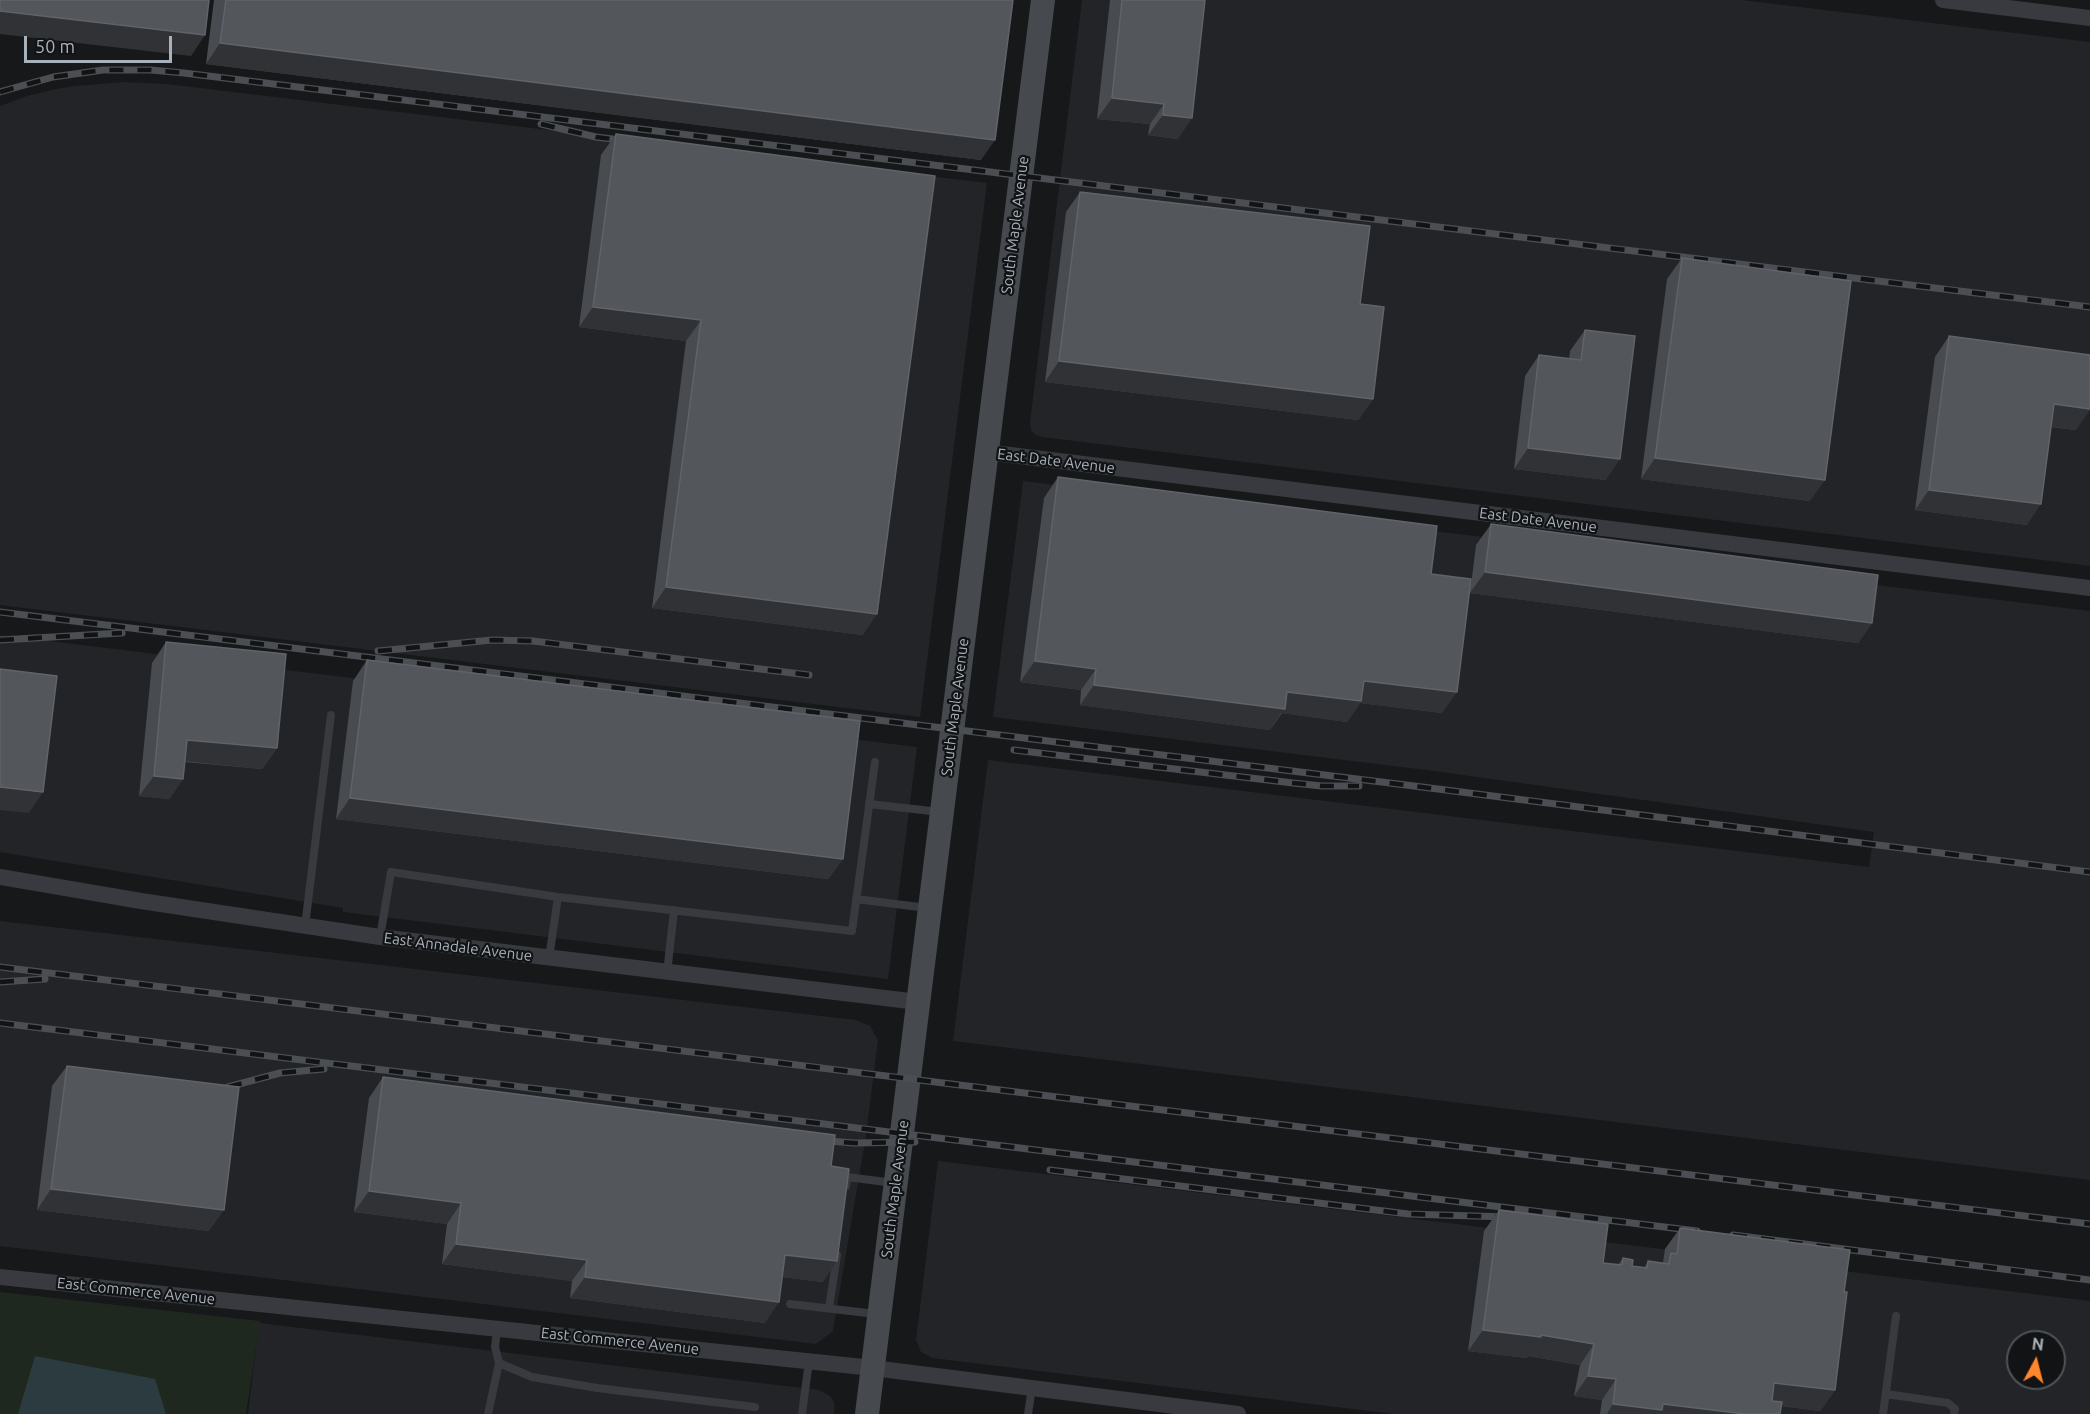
<!DOCTYPE html>
<style>
body{margin:0}
#map{position:relative;width:2090px;height:1414px;overflow:hidden;background:#171819;font-family:Ubuntu,sans-serif}
canvas{display:block}
.north{position:absolute;left:2006px;top:1330px;width:60px;height:60px;box-sizing:border-box;background:#121315;border:2px solid #4e5357;border-radius:50%;rotate:7deg;font-size:16px;font-weight:700;line-height:24px;text-align:center;color:#a8b2ba}
.north::after{content:'';display:block;margin:auto;width:21px;height:27px;background:#ff872a;clip-path:polygon(50% 0,100% 100%,50% 72%,0 100%)}
.scale{position:absolute;left:24px;top:36px;width:148px;height:27px;box-sizing:border-box;border:3px solid #a8b2ba;border-top:0;padding-left:8px;font-size:18px;line-height:21px;white-space:nowrap;color:#a8b2ba;-webkit-text-stroke:4px #121315;paint-order:stroke}
</style>
<div id="map">
<canvas width="2090" height="1414"></canvas>
<div class="north">N</div>
<div class="scale">50 m</div>
</div>
<script>
const g = document.querySelector('canvas').getContext('2d');
g.lineJoin = 'round';
function paint(path, color) { g.fillStyle = color; g.fill(path, 'evenodd'); }
const poly = rows => new Path2D(rows.map(r => 'M' + r).join(''));
function strokePath(path, color, width, dash) { g.strokeStyle = color; g.lineWidth = width; g.lineCap = dash ? 'butt' : 'round'; g.setLineDash(dash || []); g.stroke(path); }
function label(font, color, halo, rows, align = 'center') {
  g.font = font + ' Ubuntu,sans-serif'; g.lineWidth = 4.5; g.setLineDash([]); g.textBaseline = 'middle'; g.strokeStyle = halo; g.fillStyle = color; for (const [text, x, y, turn = 0] of rows) {
    g.save(); g.translate(x, y); g.rotate((+turn || 0) * Math.PI / 180); g.textAlign = isNaN(turn) ? turn : align; if (halo) g.strokeText(text, 0, 0); g.fillText(text, 0, 0); g.restore();
  }
}
const built = poly([
 [1082,0,1742,0,2090,42,2090,566,1042,437,1036,435,1031,430,1030,423],
 [124,82,167,84,987,183,920,717,0,605,0,106,27,96,51,90,75,86],
 [1023,481,2090,611,2090,1180,953,1041,988,760,1869,867,1874,832,1434,771,993,717],
 [0,635,917,747,888,979,343,912,343,908,0,852],
 [0,921,856,1020,870,1026,878,1040,866,1135,833,1331,816,1344,0,1246],
 [938,1161,2090,1301,2090,1414,1394,1414,932,1358,921,1352,916,1340],
 [2018,1342,2054,1342,2054,1378,2018,1378],
 [259,1323,819,1390,830,1396,834,1402,834,1414,248,1414]
]);
const green = poly([
 [0,1292,260,1321,246,1414,0,1414]
]);
const water = poly([
 [35,1356,155,1379,166,1414,18,1414]
]);
const lane = poly([
 [869,804,940,812],
 [856,899,927,908],
 [305,926,331,715],
 [380,937,391,872,558,897,852,931,875,762],
 [549,958,558,897],
 [667,973,674,910],
 [846,1186,847,1177,894,1183],
 [790,1304,876,1314],
 [829,1308,837,1255],
 [497,1329,495,1347,499,1363,532,1377,597,1388,755,1407],
 [1886,1394,1948,1403,1955,1409,1954,1414],
 [488,1414,499,1363],
 [802,1414,809,1361],
 [1028,1414,1032,1388],
 [1883,1414,1896,1316]
]);
const street = poly([
 [1943,0,2090,18],
 [986,452,2090,588],
 [0,877,141,901,380,937,918,1002],
 [0,1277,873,1368,1238,1414]
]);
const secondary = poly([
 [867,1414,1043,0]
]);
const rail = poly([
 [0,92,53,77,103,70,151,70,184,73,2090,307],
 [541,124,596,137,629,141],
 [0,612,1422,787,2090,872],
 [0,640,122,633],
 [378,651,492,640,533,641,809,675],
 [1014,750,1293,783,1322,786,1359,786],
 [0,967,2090,1224],
 [0,982,45,979],
 [0,1023,1697,1231],
 [228,1087,280,1073,324,1069],
 [816,1140,854,1143,915,1142],
 [1050,1170,1408,1214,1508,1217],
 [1733,1235,2090,1280]
]);
const wall = poly([
 [214,0,1013,0,981,160,206,64],
 [1110,0,1205,0,1178,139,1148,135,1150,124,1097,119],
 [616,134,863,635,652,608,686,341,579,327,601,155],
 [1080,192,1360,304,1373,399,1358,420,1045,382,1066,212],
 [1682,258,1810,501,1641,479,1667,279],
 [1585,330,1606,480,1514,469,1525,376,1539,355,1569,359,1570,351],
 [1949,336,2076,430,2051,427,2027,525,1915,510,1935,357],
 [1058,477,1431,574,1442,713,1360,703,1347,722,1282,713,1270,730,1080,705,1081,690,1020,682,1044,498],
 [1491,524,1872,623,1858,643,1470,593,1476,545],
 [166,642,277,748,262,769,185,762,183,779,169,799,139,796,152,663],
 [367,660,843,859,828,879,336,819,353,681],
 [67,1066,209,1231,37,1210,52,1086],
 [383,1077,831,1166,823,1282,782,1277,765,1323,570,1298,572,1281,442,1264,447,1224,354,1212,369,1098],
 [1499,1210,1603,1263,1618,1265,1623,1258,1632,1266,1644,1268,1648,1261,1663,1263,1665,1249,1680,1228,1844,1292,1835,1390,1820,1411,1781,1406,1780,1414,1600,1414,1602,1400,1574,1396,1580,1365,1528,1356,1526,1358,1468,1351,1484,1231]
]);
const shadedWall = poly([
 [0,11,205,35,191,56,0,34],
 [220,43,995,140,981,160,206,64],
 [1112,98,1164,104,1150,124,1097,119],
 [1163,115,1192,118,1178,139,1148,135],
 [593,307,701,320,686,341,579,327],
 [1059,361,1373,399,1358,420,1045,382],
 [2054,404,2090,409,2090,410,2076,430,2040,425],
 [1528,448,1620,459,1606,480,1514,469],
 [1655,458,1825,480,1810,501,1641,479],
 [1929,490,2041,504,2027,525,1915,510],
 [1485,572,1872,623,1858,643,1470,593],
 [666,587,877,614,863,635,652,608],
 [1035,661,1096,669,1081,690,1020,682],
 [1364,681,1457,692,1442,713,1360,703,1347,722,1281,713,1270,730,1080,705,1094,685,1287,692],
 [187,740,277,748,262,769,173,760],
 [154,776,183,779,169,799,139,796],
 [0,787,43,792,29,813,0,810],
 [350,798,843,859,828,879,336,819],
 [51,1189,224,1210,209,1231,37,1210],
 [369,1191,461,1203,447,1224,354,1212],
 [456,1244,587,1260,572,1281,442,1264],
 [785,1255,837,1261,823,1282,771,1276],
 [585,1277,779,1302,765,1323,570,1298],
 [1483,1330,1541,1335,1594,1344,1580,1365,1528,1356,1526,1358,1468,1351],
 [1588,1376,1616,1379,1602,1400,1574,1396],
 [1774,1383,1835,1390,1820,1411,1760,1403],
 [1613,1404,1663,1404,1745,1414,1607,1414]
]);
const building = poly([
 [0,0,209,0,205,35,0,11,0,0],
 [226,0,1013,0,995,140,220,43,226,0],
 [1122,0,1205,0,1192,118,1163,115,1164,104,1112,98,1122,0],
 [616,134,935,176,877,614,666,587,701,320,593,307,616,134],
 [1080,192,1370,226,1360,304,1384,307,1373,399,1059,361,1080,192],
 [1682,258,1851,281,1825,480,1655,458,1682,258],
 [1585,330,1635,336,1620,459,1528,448,1539,355,1581,360,1585,330],
 [1949,336,2090,355,2090,409,2054,404,2041,504,1929,490,1949,336],
 [1058,477,1437,526,1431,574,1471,579,1457,692,1364,681,1361,701,1287,692,1285,709,1094,685,1096,669,1035,661,1058,477],
 [1491,524,1878,575,1872,623,1485,572,1491,524],
 [166,642,286,654,277,748,187,740,183,779,154,776,166,642],
 [367,660,860,721,843,859,350,798,367,660],
 [0,669,57,676,43,792,0,787,0,669],
 [67,1066,239,1087,224,1210,51,1189,67,1066],
 [383,1077,835,1135,831,1166,849,1169,837,1261,785,1255,779,1302,585,1277,587,1260,456,1244,461,1203,369,1191,383,1077],
 [1499,1210,1608,1224,1603,1263,1622,1265,1623,1258,1633,1260,1632,1266,1647,1268,1648,1261,1669,1264,1671,1253,1677,1254,1680,1228,1850,1250,1844,1292,1847,1292,1835,1390,1774,1383,1772,1401,1782,1402,1780,1414,1745,1414,1663,1404,1662,1410,1613,1404,1616,1379,1588,1376,1594,1344,1541,1335,1541,1337,1483,1330,1499,1210]
]);
const streetNames = [
 ["South Maple Avenue",1015,225,-83],
 ["East Date Avenue",1056,461,7],
 ["East Date Avenue",1538,520,7],
 ["South Maple Avenue",955,707,-83],
 ["East Annadale Avenue",458,947,7],
 ["South Maple Avenue",895,1189,-83],
 ["East Commerce Avenue",136,1291,6],
 ["East Commerce Avenue",620,1341,6]
];
paint(built, '#232427');
paint(green, '#1f281f');
paint(water, '#2c3b3f');
strokePath(lane, '#383a3f', 8);
strokePath(street, '#383a3f', 16);
strokePath(secondary, '#464a4f', 24);
strokePath(rail, '#4b4f54', 7);
strokePath(rail, '#121315', 4.5, [14]);
paint(wall, '#484b4f');
paint(shadedWall, '#303235');
paint(building, '#53565b');
strokePath(building, '#60646a', 1.5);
label('15px', '#a8b2ba', '#121315', streetNames);
</script>
